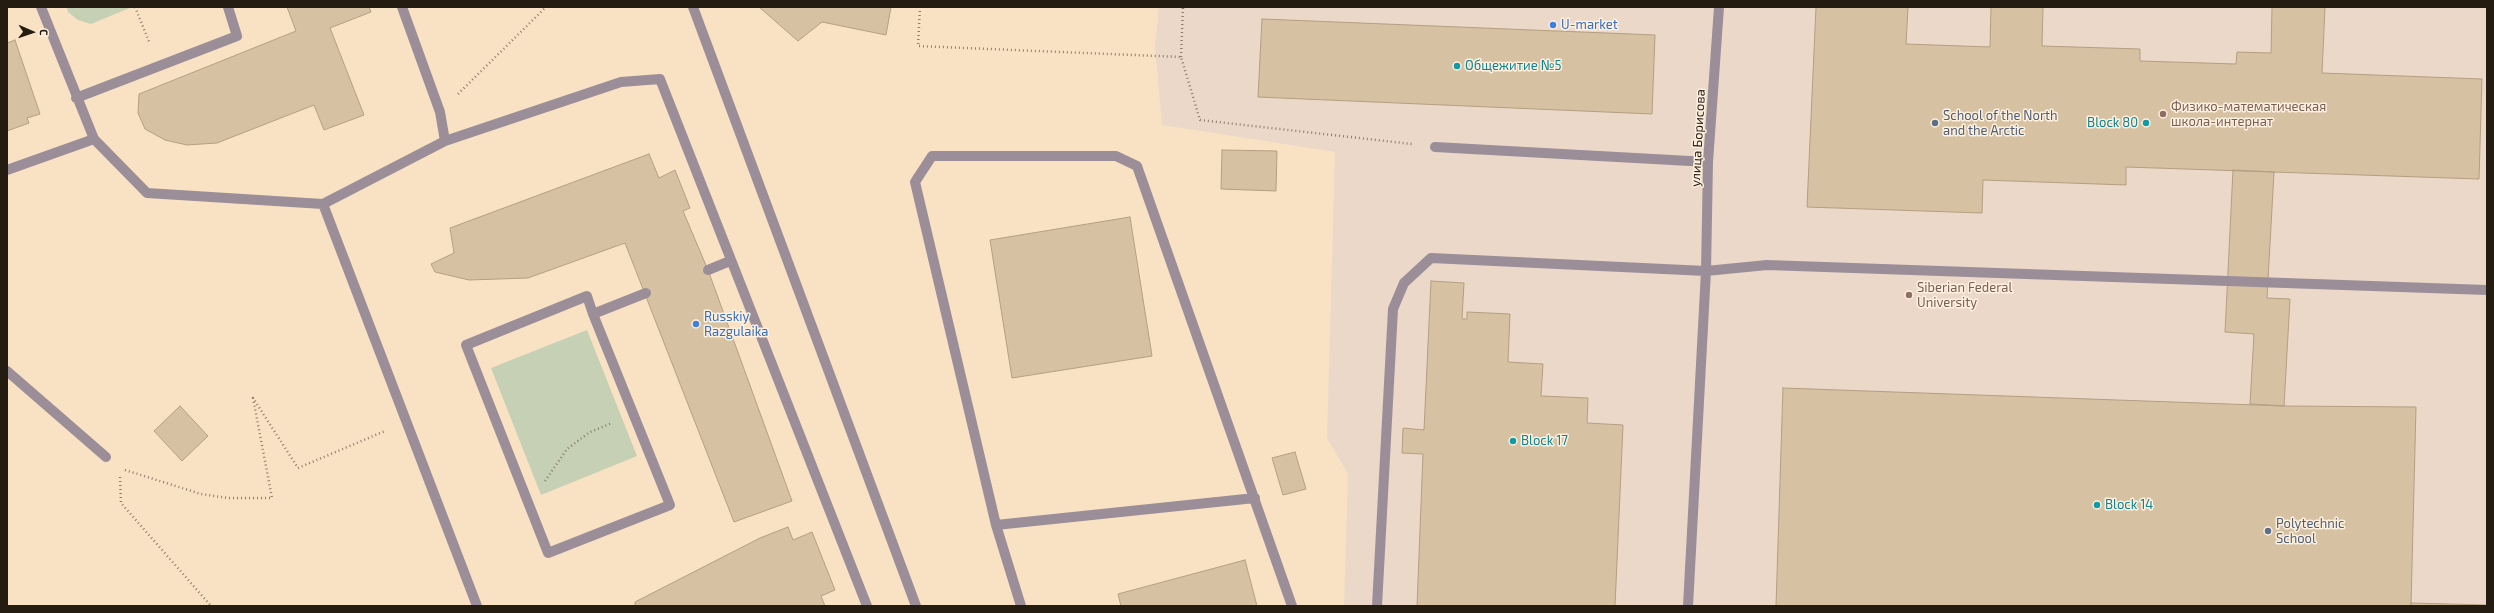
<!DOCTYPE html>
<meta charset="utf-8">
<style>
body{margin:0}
#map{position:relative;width:2494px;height:613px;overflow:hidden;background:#f9e2c4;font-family:"Exo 2",sans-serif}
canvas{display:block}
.frame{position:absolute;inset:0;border:8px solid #241c11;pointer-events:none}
.north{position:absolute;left:12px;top:12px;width:40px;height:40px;-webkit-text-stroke:3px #fff1df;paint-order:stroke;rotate:92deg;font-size:11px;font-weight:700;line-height:16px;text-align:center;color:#241c11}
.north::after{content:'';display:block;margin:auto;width:14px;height:18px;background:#241c11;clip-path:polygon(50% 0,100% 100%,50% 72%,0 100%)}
</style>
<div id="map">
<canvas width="2494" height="613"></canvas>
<div class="frame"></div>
<div class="north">С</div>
</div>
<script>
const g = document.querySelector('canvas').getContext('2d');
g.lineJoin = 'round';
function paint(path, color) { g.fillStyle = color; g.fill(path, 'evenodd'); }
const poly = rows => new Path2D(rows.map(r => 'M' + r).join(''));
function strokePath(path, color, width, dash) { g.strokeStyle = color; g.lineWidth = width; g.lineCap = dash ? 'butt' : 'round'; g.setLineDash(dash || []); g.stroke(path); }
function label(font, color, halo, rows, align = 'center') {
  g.font = font + ' "Exo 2",sans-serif'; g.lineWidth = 3; g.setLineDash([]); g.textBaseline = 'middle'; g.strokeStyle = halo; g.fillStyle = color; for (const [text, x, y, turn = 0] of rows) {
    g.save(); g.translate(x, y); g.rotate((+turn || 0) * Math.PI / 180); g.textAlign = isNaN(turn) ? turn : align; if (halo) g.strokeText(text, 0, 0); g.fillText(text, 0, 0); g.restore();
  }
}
const education = poly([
 [1159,7,2487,7,2487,606,1344,606,1348,474,1327,438,1335,152,1162,125,1155,46]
]);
const green = poly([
 [67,7,132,7,91,24,78,20,68,12],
 [587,330,637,456,541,495,491,368]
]);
const building = poly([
 [287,7,369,7,371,12,330,28,364,115,324,130,314,105,217,143,187,145,165,140,145,129,138,113,139,94,296,31,287,7],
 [759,7,891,7,886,35,822,22,798,41,759,7],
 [1816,7,1908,7,1906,44,1990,47,1991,7,2043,7,2042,46,2140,49,2140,61,2236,64,2237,52,2271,53,2272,7,2325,7,2322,73,2482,79,2479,179,2126,167,2126,185,1983,180,1982,213,1807,207,1816,7],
 [1262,19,1655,35,1652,114,1258,97,1262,19],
 [15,40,40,114,27,118,29,123,7,131,7,43,15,40],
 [1222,150,1277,151,1276,191,1221,189,1222,150],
 [649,154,659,178,675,170,690,208,683,211,708,270,792,501,734,522,625,243,528,278,469,280,435,272,431,264,454,253,450,228,649,154],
 [2233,170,2274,172,2267,298,2290,299,2284,406,2250,404,2254,334,2225,332,2233,170],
 [1130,217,1152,356,1012,378,990,240,1130,217],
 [1431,281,1464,283,1462,319,1467,319,1467,312,1510,314,1508,362,1543,364,1541,396,1588,398,1587,423,1623,425,1615,606,1417,606,1423,454,1402,453,1403,428,1424,430,1431,281],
 [1783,388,2284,406,2416,407,2411,606,1776,606,1783,388],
 [180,406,208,436,182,461,154,431,180,406],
 [1295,452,1306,489,1283,495,1272,458,1295,452],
 [788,527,793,540,812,532,835,590,821,596,825,606,635,606,635,602,760,538,788,527],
 [1245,560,1257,606,1121,606,1118,594,1245,560],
 [2411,603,2487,605,2487,606,2411,606,2411,603]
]);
const path = poly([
 [135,7,150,44],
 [920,7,918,46,1181,57,1200,120,1412,144],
 [1181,57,1183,7],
 [458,94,546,7],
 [125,470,201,494,228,498,272,498,253,398,298,468,385,431],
 [120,477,121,503,211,606],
 [545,481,567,449,590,432,612,423]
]);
const service = poly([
 [41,7,94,139,147,193,323,204],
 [402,7,440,112,445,141],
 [76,98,237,36,228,7],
 [1435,147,1708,162],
 [7,170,94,139],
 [708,270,730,261],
 [593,314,670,505,548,553,466,345,587,296,593,314,646,293],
 [996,525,1255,498],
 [477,606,323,204,445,141,621,82,660,79,867,606],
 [1021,606,996,525,915,182,932,156,1116,156,1137,166,1292,606],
 [1377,606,1393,309,1404,283,1431,258,1706,271,1767,265,2487,290],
 [1688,606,1706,271]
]);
const minor = poly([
 [693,7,916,606],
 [1706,271,1708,162,1719,7],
 [7,371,106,457]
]);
const markers = [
 [1553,25,4,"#3f7fe0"],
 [1457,66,4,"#0f9aa8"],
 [2163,114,4,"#8d6e63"],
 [1935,123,4,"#5c6f8a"],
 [2146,123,4,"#0f9aa8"],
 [1909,295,4,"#8d6e63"],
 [696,324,4,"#3f7fe0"],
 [1513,441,4,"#0f9aa8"],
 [2097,505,4,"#0f9aa8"],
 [2268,531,4,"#5c6f8a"]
];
const shopNames = [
 ["U-market",1561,25],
 ["Russkiy",704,317],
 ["Razgulaika",704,332]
];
const cultureNames = [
 ["Общежитие №5",1465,66],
 ["Block 80",2138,123,"right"],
 ["Block 17",1521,441],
 ["Block 14",2105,505]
];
const educationNames = [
 ["Физико-математическая",2171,107],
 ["школа-интернат",2171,122],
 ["Siberian Federal",1917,288],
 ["University",1917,303]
];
const serviceNames = [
 ["School of the North",1943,116],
 ["and the Arctic",1943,131],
 ["Polytechnic",2276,524],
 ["School",2276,539]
];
const streetNames = [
 ["улица Борисова",1698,138,-87]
];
paint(education, '#ebd8c9');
paint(green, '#c5d0b4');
paint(building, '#d7c1a3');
strokePath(building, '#b49f82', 1);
strokePath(path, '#8d7e6a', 2.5, [1, 3]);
strokePath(service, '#9b8e98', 10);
strokePath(minor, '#9b8e98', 10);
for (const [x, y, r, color] of markers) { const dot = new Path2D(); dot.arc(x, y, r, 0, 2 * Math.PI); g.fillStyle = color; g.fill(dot); strokePath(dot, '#fff1df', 1.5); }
label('13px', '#366cbe', '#fff1df', shopNames, 'left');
label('13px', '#0d838f', '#fff1df', cultureNames, 'left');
label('13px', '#785e54', '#fff1df', educationNames, 'left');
label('13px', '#4e5e75', '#fff1df', serviceNames, 'left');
label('13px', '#241c11', '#fff1df', streetNames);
</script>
